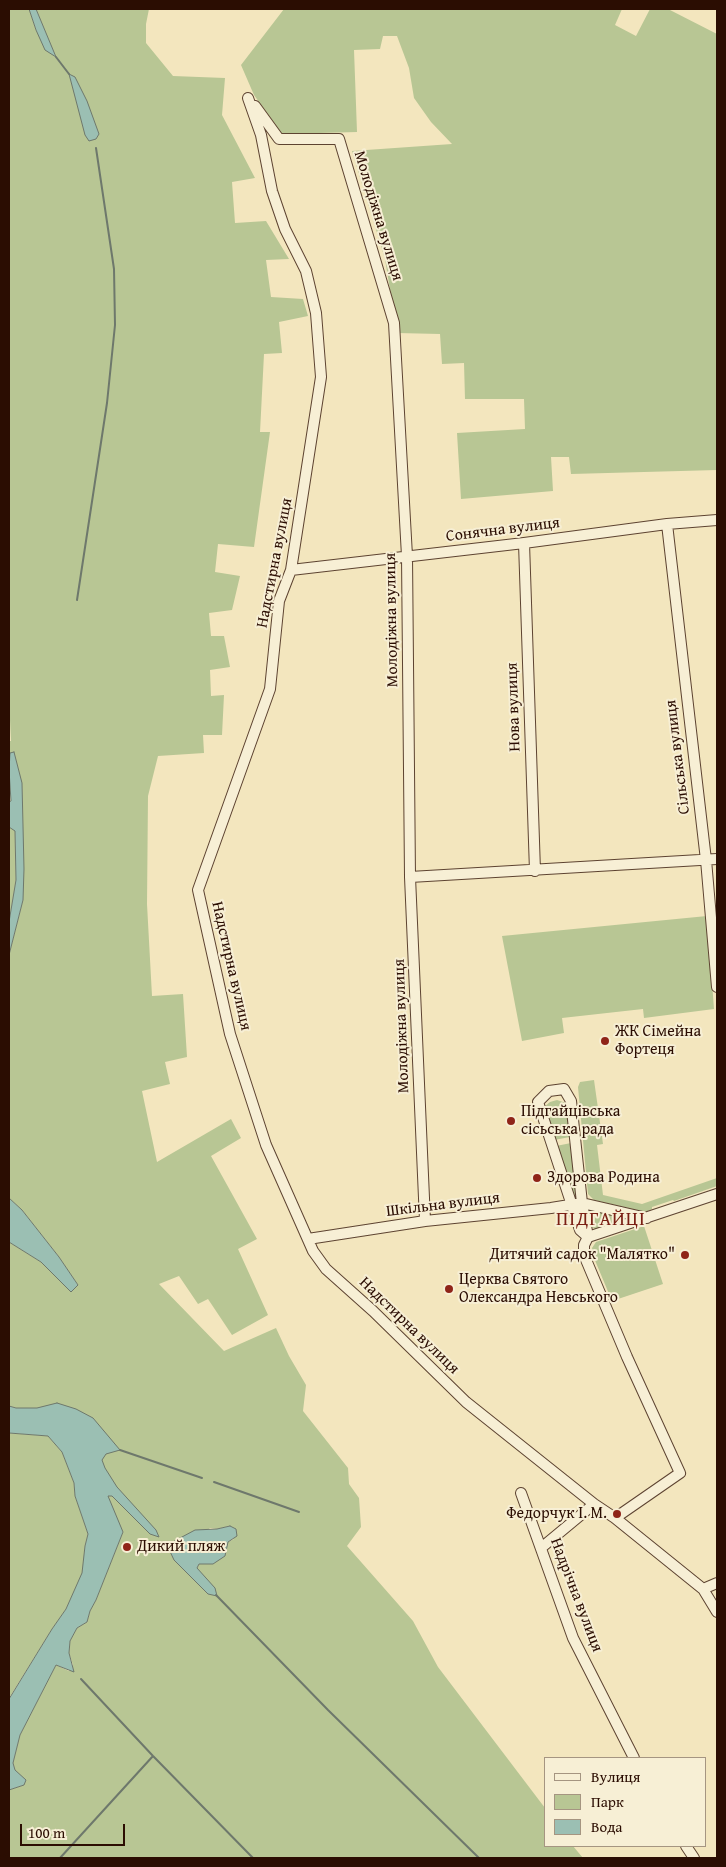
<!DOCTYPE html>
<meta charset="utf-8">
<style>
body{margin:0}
#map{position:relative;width:726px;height:1867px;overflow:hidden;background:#f3e6be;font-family:"Gentium Book Plus",serif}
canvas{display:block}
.frame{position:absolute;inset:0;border:10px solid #2b0d02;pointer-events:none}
.legend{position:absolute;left:544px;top:1757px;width:162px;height:90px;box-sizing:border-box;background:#f7efd5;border:1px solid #a59581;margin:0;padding:6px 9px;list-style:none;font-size:15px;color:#2b0d02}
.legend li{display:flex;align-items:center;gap:10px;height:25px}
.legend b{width:25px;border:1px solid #a59581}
.scale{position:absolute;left:20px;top:1824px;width:105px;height:22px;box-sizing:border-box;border:2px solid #2b0d02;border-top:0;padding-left:6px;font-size:15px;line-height:18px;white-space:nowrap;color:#2b0d02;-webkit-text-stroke:4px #f7efd5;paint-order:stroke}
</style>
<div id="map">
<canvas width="726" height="1867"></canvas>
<div class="frame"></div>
<ul class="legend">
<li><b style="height:6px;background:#f7efd5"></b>Вулиця</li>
<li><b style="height:14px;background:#b8c694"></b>Парк</li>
<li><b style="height:14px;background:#9bbfb3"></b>Вода</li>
</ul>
<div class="scale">100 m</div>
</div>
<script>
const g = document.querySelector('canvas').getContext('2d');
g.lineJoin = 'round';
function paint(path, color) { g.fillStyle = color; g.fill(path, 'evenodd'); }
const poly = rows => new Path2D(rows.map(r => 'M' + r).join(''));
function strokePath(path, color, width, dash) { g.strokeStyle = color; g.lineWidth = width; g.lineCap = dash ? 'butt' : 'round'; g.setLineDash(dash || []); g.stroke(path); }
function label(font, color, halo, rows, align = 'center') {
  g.font = font + ' "Gentium Book Plus",serif'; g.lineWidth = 4; g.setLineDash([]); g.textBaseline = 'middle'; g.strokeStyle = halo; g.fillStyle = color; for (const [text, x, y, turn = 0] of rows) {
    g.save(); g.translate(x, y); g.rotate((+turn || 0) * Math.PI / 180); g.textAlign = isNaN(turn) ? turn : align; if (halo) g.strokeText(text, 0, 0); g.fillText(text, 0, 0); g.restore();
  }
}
const green = poly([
 [9,9,29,9,36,30,55,56,36,9,149,9,146,24,146,43,173,76,225,78,222,115,255,178,232,182,235,223,266,221,289,259,266,260,271,297,303,299,308,316,279,322,282,353,264,354,260,432,270,432,254,547,218,544,215,572,240,576,232,610,209,613,211,636,224,636,230,667,210,670,211,696,224,695,222,735,203,735,204,753,158,756,148,796,147,904,152,996,183,994,187,1057,165,1062,170,1084,142,1091,157,1162,231,1119,241,1138,211,1156,257,1239,238,1249,268,1315,232,1335,208,1299,198,1304,179,1276,159,1284,224,1351,276,1328,289,1356,306,1385,303,1411,348,1468,349,1484,359,1498,361,1527,347,1546,413,1621,438,1667,545,1808,545,1846,573,1846,583,1858,9,1858,9,1790,24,1785,15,1770,13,1763,20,1735,56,1665,69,1671,73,1665,69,1653,70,1641,77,1628,87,1622,90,1611,96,1600,123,1532,37,1408,16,1408,9,1406,9,1242,41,1262,71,1292,78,1285,59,1257,22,1210,9,1198,9,955,23,900,22,783,9,770,9,741,11,741,9,700],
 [230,1526,234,1539,228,1542,213,1564,199,1564,197,1568,208,1594,174,1560,210,1528,217,1529],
 [284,9,622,9,615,25,636,36,650,9,668,9,717,34,717,470,571,474,569,457,551,457,553,491,461,499,457,433,525,429,524,399,465,399,464,363,442,364,440,334,397,333,385,259,352,151,452,144,431,122,414,98,409,68,397,36,383,36,380,49,354,50,357,132,282,134,254,95,241,65],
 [9,827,15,830,16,880,9,922],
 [707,916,714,1009,644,1018,643,1009,562,1018,564,1033,522,1041,502,936],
 [594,1080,603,1144,597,1145,603,1195,642,1204,717,1178,717,1186,674,1201,673,1200,652,1207,652,1209,646,1212,594,1200,588,1194,578,1087,580,1082],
 [557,1100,566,1103,570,1137,554,1140,544,1107,550,1102],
 [571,1143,577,1197,572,1198,556,1146],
 [591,1209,625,1217,626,1220,598,1230,589,1226,587,1213],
 [644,1226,663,1284,612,1301,594,1258,592,1248,596,1242],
 [9,1433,48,1436,62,1452,74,1483,75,1496,88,1534,85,1546,83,1573,66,1609,52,1629,9,1698]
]);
const water = poly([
 [29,9,36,9,56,57,45,50,36,30,29,9],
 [69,74,75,77,87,101,99,134,96,139,89,141,85,135,69,74],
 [14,752,22,783,24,869,23,900,9,955,9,922,16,880,15,831,9,827,9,802,11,801,9,770,10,753,14,752],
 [9,1198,22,1210,59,1257,78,1285,71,1292,41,1262,9,1242,9,1198],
 [57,1403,76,1409,93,1418,120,1450,106,1454,102,1460,105,1468,117,1487,156,1530,159,1537,150,1534,112,1496,108,1496,123,1532,96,1600,90,1611,87,1622,77,1628,70,1641,69,1653,74,1672,56,1665,20,1735,13,1763,15,1770,26,1780,24,1785,9,1790,9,1699,52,1629,66,1609,82,1573,85,1546,88,1534,75,1496,74,1483,62,1452,48,1436,9,1433,9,1406,16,1408,37,1408,57,1403],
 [230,1526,236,1529,237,1536,228,1542,225,1556,213,1564,199,1564,197,1568,215,1588,217,1596,208,1594,174,1560,167,1545,195,1530,217,1529,230,1526]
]);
const stream = poly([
 [56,57,69,74],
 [77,600,107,403,115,325,114,269,96,148],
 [120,1450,202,1478],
 [214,1482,299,1512],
 [164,1543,169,1547],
 [216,1595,328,1710,479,1858],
 [81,1679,153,1756,253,1858],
 [60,1858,153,1756]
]);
const minor = poly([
 [248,98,261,135,272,191,285,229,306,271,316,313,321,377,291,570,279,601,270,689,198,890,230,1034,266,1145,313,1251,326,1269,373,1311,466,1402,594,1504,615,1518,703,1589,717,1612],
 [255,106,279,139,339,139,394,323,407,556,410,877,425,1221],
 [667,524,706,860,717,987],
 [524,543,535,871],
 [291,570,524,543,667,524,717,520],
 [410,877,717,859],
 [564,1089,571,1101,582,1203,588,1237,580,1230,538,1102,549,1091,564,1089],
 [588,1237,584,1245,584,1255,627,1357,680,1473,615,1518],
 [588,1237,717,1194],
 [308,1239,425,1221,551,1208,582,1203,647,1218],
 [521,1493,573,1638,634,1758],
 [541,1548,594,1504],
 [703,1589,717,1583],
 [686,1846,694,1858]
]);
const markers = [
 [605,1041,5,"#8f2418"],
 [511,1121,5,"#8f2418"],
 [537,1178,5,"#8f2418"],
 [685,1255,5,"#8f2418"],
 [449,1289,5,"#8f2418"],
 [617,1514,5,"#8f2418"],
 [127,1547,5,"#8f2418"]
];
const streetNames = [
 ["Молодіжна вулиця",378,216,73],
 ["Сонячна вулиця",503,530,-7],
 ["Надстирна вулиця",275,563,-79],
 ["Молодіжна вулиця",392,620,-91],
 ["Нова вулиця",514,707,-92],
 ["Сільська вулиця",678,757,-97],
 ["Надстирна вулиця",231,966,77],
 ["Молодіжна вулиця",402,1026,-92],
 ["Шкільна вулиця",443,1205,-7],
 ["Надстирна вулиця",409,1326,44],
 ["Надрічна вулиця",576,1595,69]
];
const poiNames = [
 ["ЖК Сімейна",615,1032],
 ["Фортеця",615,1050],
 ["Підгайцівська",521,1112],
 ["сісьська рада",521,1130],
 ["Здорова Родина",547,1178],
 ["Дитячий садок \"Малятко\"",675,1255,"right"],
 ["Церква Святого",459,1280],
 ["Олександра Невського",459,1298],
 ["Федорчук І. М.",607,1514,"right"],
 ["Дикий пляж",137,1547]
];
const quarterNames = [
 ["ПІДГАЙЦІ",601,1220]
];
paint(green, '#b8c694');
paint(water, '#9bbfb3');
strokePath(water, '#6e786c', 1);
strokePath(stream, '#6e786c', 2);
strokePath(minor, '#5d4331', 12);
strokePath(minor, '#f7efd5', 10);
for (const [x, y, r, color] of markers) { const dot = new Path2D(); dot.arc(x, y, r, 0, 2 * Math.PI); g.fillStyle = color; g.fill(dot); strokePath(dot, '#f7efd5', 2); }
label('16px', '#2b0d02', '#f7efd5', streetNames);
label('16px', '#2b0d02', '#f7efd5', poiNames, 'left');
g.letterSpacing = '1px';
label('19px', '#7a1f14', '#f7efd5', quarterNames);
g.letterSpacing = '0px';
</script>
